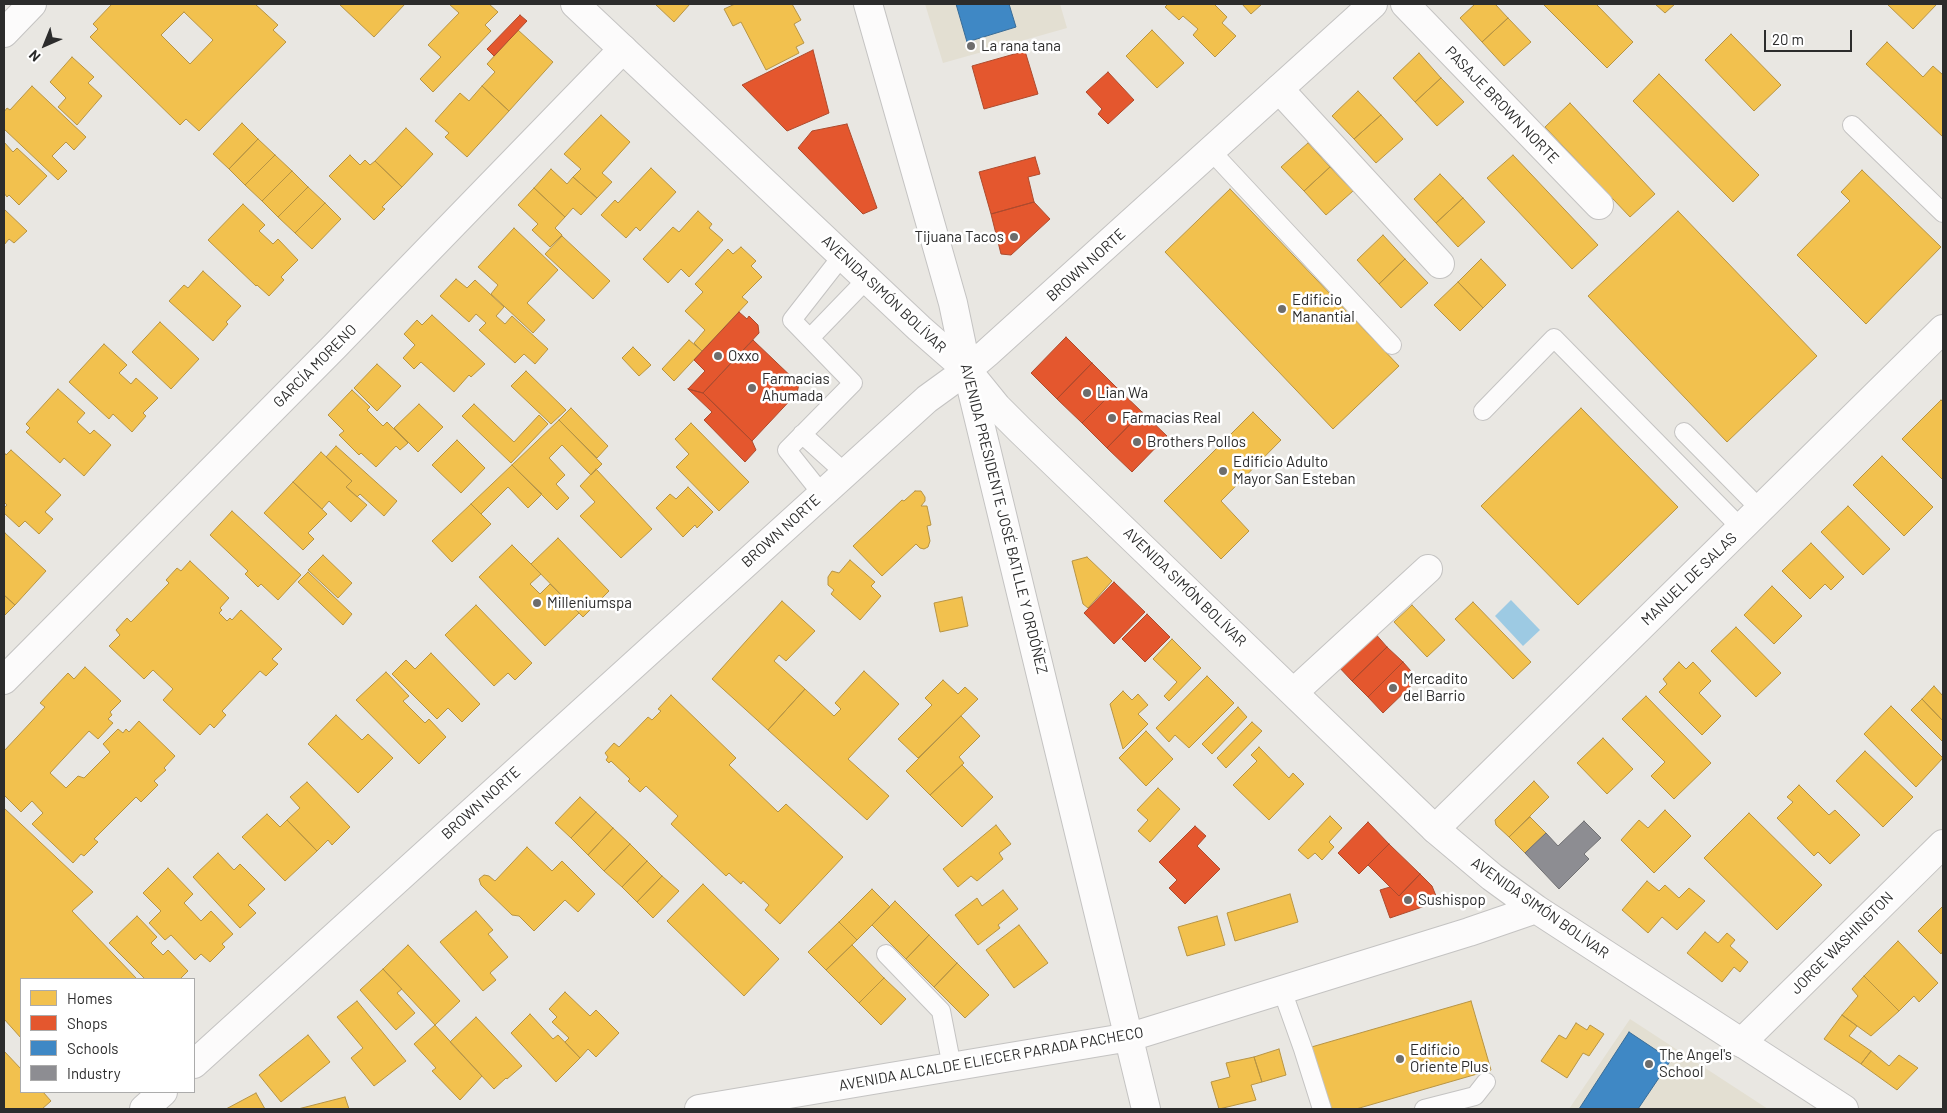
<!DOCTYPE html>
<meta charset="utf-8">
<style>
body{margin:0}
#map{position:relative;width:1947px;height:1113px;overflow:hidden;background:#e9e7e2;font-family:Barlow,sans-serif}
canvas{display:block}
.frame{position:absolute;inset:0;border:5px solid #2c2c2c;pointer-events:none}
.legend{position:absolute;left:20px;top:978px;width:175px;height:115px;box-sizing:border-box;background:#fff;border:1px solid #ababab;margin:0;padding:6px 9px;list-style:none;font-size:15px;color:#2c2c2c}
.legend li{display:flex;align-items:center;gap:10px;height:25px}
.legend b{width:25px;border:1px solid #ababab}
.north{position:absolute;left:20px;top:20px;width:50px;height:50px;-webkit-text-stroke:4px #fff;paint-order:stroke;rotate:224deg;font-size:14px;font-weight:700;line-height:20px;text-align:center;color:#2c2c2c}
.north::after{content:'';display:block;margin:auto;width:18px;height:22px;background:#2c2c2c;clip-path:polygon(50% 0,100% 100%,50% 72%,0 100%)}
.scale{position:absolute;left:1764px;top:30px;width:88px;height:22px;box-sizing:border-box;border:2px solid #2c2c2c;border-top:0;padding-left:6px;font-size:15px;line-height:18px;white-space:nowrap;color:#2c2c2c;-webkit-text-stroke:4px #fff;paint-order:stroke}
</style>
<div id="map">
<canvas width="1947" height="1113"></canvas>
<div class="frame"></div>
<ul class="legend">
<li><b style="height:14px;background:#f2c14e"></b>Homes</li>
<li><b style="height:14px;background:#e4572e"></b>Shops</li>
<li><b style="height:14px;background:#3f88c5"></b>Schools</li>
<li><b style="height:14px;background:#8d8d92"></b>Industry</li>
</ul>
<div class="north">N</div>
<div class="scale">20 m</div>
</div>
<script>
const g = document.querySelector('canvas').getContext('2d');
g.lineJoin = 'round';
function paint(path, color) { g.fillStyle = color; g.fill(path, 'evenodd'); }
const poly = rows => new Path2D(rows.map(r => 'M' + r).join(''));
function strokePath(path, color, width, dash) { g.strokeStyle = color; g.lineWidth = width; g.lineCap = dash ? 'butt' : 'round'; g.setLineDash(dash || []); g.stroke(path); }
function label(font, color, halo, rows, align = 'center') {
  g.font = font + ' Barlow,sans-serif'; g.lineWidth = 5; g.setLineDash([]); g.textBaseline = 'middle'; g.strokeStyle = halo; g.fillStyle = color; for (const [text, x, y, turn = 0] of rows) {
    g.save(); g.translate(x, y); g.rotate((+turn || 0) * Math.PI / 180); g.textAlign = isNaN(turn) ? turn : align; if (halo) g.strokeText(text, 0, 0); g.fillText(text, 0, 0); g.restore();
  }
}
const education = poly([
 [925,4,1060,4,1067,28,943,63],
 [1630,1019,1768,1109,1569,1109]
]);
const water = poly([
 [1511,600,1540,630,1523,646,1495,616]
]);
const homes = poly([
 [112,4,255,4,278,25,273,30,286,42,199,131,186,119,180,125,90,37,98,29,93,24,112,4],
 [184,12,213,40,190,64,161,35,184,12],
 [339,4,405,4,374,37,339,4],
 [449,4,489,4,498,12,485,25,491,31,433,92,420,79,441,57,428,45,459,13,449,4],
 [655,4,690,4,674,22,655,4],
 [735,4,792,4,801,20,794,24,804,43,796,47,799,53,766,70,741,22,733,26,724,9,735,4],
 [1168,4,1214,4,1227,17,1222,23,1236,36,1215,57,1193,35,1198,29,1183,16,1179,20,1165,7,1168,4],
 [1242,4,1262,4,1251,14,1242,4],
 [1475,4,1495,4,1508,18,1482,42,1460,18,1475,4],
 [1543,4,1596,4,1633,42,1607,68,1543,4],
 [1655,4,1675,4,1665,13,1655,4],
 [1887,4,1937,4,1913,29,1887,4],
 [1508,18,1531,42,1504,66,1482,42,1508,18],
 [518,30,553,62,509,111,482,86,495,72,487,64,518,30],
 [1152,30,1184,63,1157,88,1126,56,1152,30],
 [1731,34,1781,85,1754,111,1705,60,1731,34],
 [1887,42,1923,77,1933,66,1943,75,1943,137,1866,64,1887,42],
 [1419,53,1441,78,1415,102,1393,78,1419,53],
 [72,57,94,77,88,83,102,96,77,125,58,107,66,98,50,82,72,57],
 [1659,74,1759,175,1733,202,1633,101,1659,74],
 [1441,78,1464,102,1437,126,1415,102,1441,78],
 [32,86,86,137,74,150,66,142,52,156,67,171,58,180,4,129,4,112,7,108,10,110,32,86],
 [482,86,509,111,467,157,445,137,449,133,435,121,460,93,469,101,482,86],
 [1358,91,1381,115,1354,139,1332,116,1358,91],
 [1570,103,1655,194,1630,217,1545,127,1570,103],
 [601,115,630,142,602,173,612,182,597,198,573,177,581,169,564,154,601,115],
 [1381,115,1403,139,1376,163,1354,139,1381,115],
 [242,123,258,139,229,169,213,154,242,123],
 [406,128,433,154,402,187,375,161,406,128],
 [258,139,275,155,245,185,229,169,258,139],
 [4,142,13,152,17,148,47,176,19,205,9,195,7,197,4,193,4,142],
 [1308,143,1330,167,1304,191,1281,167,1308,143],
 [275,155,292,171,262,201,245,185,275,155],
 [350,155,360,165,365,160,370,165,375,161,402,187,382,207,385,209,374,220,329,176,350,155],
 [1513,155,1598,245,1572,269,1487,178,1513,155],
 [1330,167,1353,191,1326,215,1304,191,1330,167],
 [651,168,676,192,640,231,636,227,626,238,601,215,615,200,618,203,651,168],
 [551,169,567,184,573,177,597,198,581,215,573,208,565,217,534,188,551,169],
 [1862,170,1941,247,1866,324,1797,255,1850,201,1841,192,1862,170],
 [292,171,308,187,278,217,262,201,292,171],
 [1440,174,1463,198,1436,223,1414,199,1440,174],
 [308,187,325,203,295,233,278,217,308,187],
 [534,188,565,217,555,228,562,235,550,247,532,230,538,224,518,205,534,188],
 [1230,189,1399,366,1333,429,1165,252,1230,189],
 [1463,198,1485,222,1458,247,1436,223,1463,198],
 [325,203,341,219,312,249,295,233,325,203],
 [243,204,265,225,259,231,273,244,278,239,298,260,281,277,284,280,269,296,257,285,256,286,208,240,243,204],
 [4,209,27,231,14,243,9,239,4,245,4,209],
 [698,211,712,224,709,228,723,240,689,277,681,269,668,283,643,259,673,227,679,232,698,211],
 [1678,211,1817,356,1727,442,1588,296,1678,211],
 [514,228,558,270,527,303,545,320,533,333,491,294,498,285,478,267,514,228],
 [1383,235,1405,259,1379,284,1357,260,1383,235],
 [562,236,610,281,593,299,545,254,562,236],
 [741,247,756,261,751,266,762,277,742,297,748,302,702,351,694,343,705,330,685,311,703,292,695,284,728,249,733,254,741,247],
 [1405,259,1428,283,1401,308,1379,284,1405,259],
 [1481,259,1506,285,1483,308,1458,282,1481,259],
 [203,271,241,306,226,322,228,324,213,341,169,301,184,285,188,288,203,271],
 [456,279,467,288,475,280,504,307,496,316,505,324,512,316,548,349,535,364,524,354,515,363,479,330,486,323,476,314,469,322,440,296,456,279],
 [1458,282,1483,308,1460,331,1434,305,1458,282],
 [432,315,485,364,471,377,469,375,454,392,421,362,414,369,403,358,415,345,404,334,417,320,422,325,432,315],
 [160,322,199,359,171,389,132,352,160,322],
 [689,340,702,351,674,381,662,369,689,340],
 [104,344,127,365,119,373,131,384,136,378,158,398,143,413,146,416,132,432,113,414,109,419,69,382,104,344],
 [633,347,651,365,639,376,622,358,633,347],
 [377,364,401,386,377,411,354,388,377,364],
 [526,371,566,410,551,424,511,386,526,371],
 [58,389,85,413,77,422,90,434,94,430,111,445,84,476,64,458,60,463,26,432,30,428,26,424,58,389],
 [352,390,370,407,367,410,383,426,387,422,408,443,400,450,396,446,376,467,361,453,359,455,339,435,344,431,328,415,352,390],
 [1941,400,1943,402,1943,480,1902,439,1941,400],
 [419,404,443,427,418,452,394,428,419,404],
 [474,404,514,442,539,415,548,424,511,463,462,416,474,404],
 [571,408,608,446,597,458,559,420,571,408],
 [1581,408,1678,507,1578,605,1481,506,1581,408],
 [1253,412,1281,440,1221,501,1249,531,1221,559,1164,501,1253,412],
 [559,420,602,464,591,475,562,445,549,458,565,475,556,484,569,498,557,510,512,465,559,420],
 [691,423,749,482,719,511,676,467,689,454,675,439,691,423],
 [457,440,485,468,461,493,432,465,457,440],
 [336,446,397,501,384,516,360,494,357,497,346,487,352,481,326,457,336,446],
 [11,450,61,495,45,512,53,519,39,534,25,521,19,527,4,513,4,508,7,505,4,502,4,452,6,455,11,450],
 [321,452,352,481,346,487,367,505,351,522,329,501,322,509,293,482,321,452],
 [1882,456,1933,507,1904,536,1853,485,1882,456],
 [512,465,542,494,528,508,508,487,481,514,471,504,512,465],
 [596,469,652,529,621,558,580,516,595,502,580,486,596,469],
 [293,482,327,514,308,533,314,539,303,550,264,513,293,482],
 [688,487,713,512,697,528,695,525,683,537,656,508,670,494,676,499,688,487],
 [915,491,921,491,925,497,925,501,921,506,927,506,931,525,927,526,930,541,928,547,924,549,920,548,916,544,882,576,853,546,902,500,904,501,915,491],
 [471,504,491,524,452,562,432,541,471,504],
 [1848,506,1890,549,1863,575,1821,532,1848,506],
 [232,511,301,575,278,600,261,584,258,587,245,574,248,571,210,535,232,511],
 [5,533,46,571,15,605,4,595,4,535,5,533],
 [558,538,609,591,583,617,531,564,558,538],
 [1811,543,1844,577,1831,590,1825,584,1810,599,1782,571,1811,543],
 [512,545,541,574,530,584,540,594,550,584,579,613,545,646,479,577,512,545],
 [323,555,352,583,338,598,308,570,323,555],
 [1087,557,1112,581,1088,608,1083,604,1072,561,1087,557],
 [850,560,875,582,871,586,881,596,860,620,831,594,834,590,828,585,828,577,832,571,839,573,850,560],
 [190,561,229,598,220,608,222,610,219,613,227,621,230,618,232,620,241,610,282,649,272,659,278,664,266,676,260,671,222,711,226,715,214,728,210,724,200,735,163,700,173,689,153,670,144,679,109,646,120,635,116,630,127,618,131,622,169,583,166,580,177,568,181,571,190,561],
 [308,572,352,614,343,625,298,582,308,572],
 [1772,586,1802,616,1774,644,1744,615,1772,586],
 [4,595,15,605,4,616,4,595],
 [962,597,968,626,940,632,934,603,962,597],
 [782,601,815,631,786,661,779,655,774,661,805,689,768,730,712,679,782,601],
 [1473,602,1531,662,1513,679,1455,619,1473,602],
 [476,605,532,663,515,680,508,673,494,686,445,635,476,605],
 [1412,605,1445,640,1427,657,1394,622,1412,605],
 [1736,627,1781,673,1756,697,1711,651,1736,627],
 [1172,639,1201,668,1169,701,1164,696,1177,682,1153,659,1172,639],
 [431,653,480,704,462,722,448,708,437,719,392,674,406,660,415,669,431,653],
 [1679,662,1686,669,1693,662,1711,681,1699,693,1721,716,1702,735,1659,692,1667,684,1663,679,1679,662],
 [85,667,121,701,110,712,112,715,108,719,113,723,98,739,89,731,50,773,66,788,78,776,84,778,110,752,103,744,118,729,123,733,126,729,129,732,139,721,175,756,164,768,166,770,154,781,158,785,141,802,136,797,94,839,98,842,84,856,81,854,73,863,32,824,43,813,32,801,21,812,4,795,4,751,45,707,40,703,68,673,74,679,85,667],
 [864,671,899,704,848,759,889,796,867,820,768,730,805,689,834,716,841,709,835,703,864,671],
 [386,672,409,696,403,701,425,723,429,719,446,737,419,764,356,700,386,672],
 [1207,676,1234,703,1189,748,1175,735,1169,742,1156,728,1207,676],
 [943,680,958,694,965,687,978,699,918,758,898,739,932,705,925,698,943,680],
 [1934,686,1943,696,1943,721,1922,699,1934,686],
 [1123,691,1132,700,1138,694,1148,705,1138,714,1148,724,1123,749,1110,704,1123,691],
 [671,695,736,758,729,765,778,812,786,804,843,857,780,924,765,910,769,905,743,881,741,884,729,873,726,876,671,824,678,816,646,786,640,792,628,781,630,779,611,761,609,763,606,760,608,757,605,753,614,743,619,747,648,717,652,720,661,711,658,709,671,695],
 [1646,696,1711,763,1674,799,1651,776,1665,762,1622,719,1646,696],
 [1922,699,1943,721,1943,742,1911,710,1922,699],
 [1891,706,1943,758,1916,787,1864,734,1891,706],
 [1238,707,1247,717,1212,754,1202,744,1238,707],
 [336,715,362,740,368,734,393,758,358,793,308,744,336,715],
 [961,716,980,736,959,757,964,763,930,795,906,771,961,716],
 [1252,722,1262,731,1226,768,1217,758,1252,722],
 [1146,731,1173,759,1146,786,1119,758,1146,731],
 [1603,738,1633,769,1607,794,1577,763,1603,738],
 [1259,747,1289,778,1293,773,1304,784,1269,820,1233,785,1257,761,1251,755,1259,747],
 [1865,751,1913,797,1883,827,1836,781,1865,751],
 [962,765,993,797,962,827,930,795,962,765],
 [1534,781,1549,797,1509,837,1496,825,1495,820,1534,781],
 [307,782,350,827,332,845,328,840,317,851,287,820,300,808,290,797,307,782],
 [1799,785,1829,815,1835,810,1860,835,1830,864,1818,852,1814,856,1777,818,1793,802,1787,797,1799,785],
 [1158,788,1180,809,1150,842,1138,831,1148,820,1137,810,1158,788],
 [580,797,596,812,571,838,555,823,580,797],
 [4,808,93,892,72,911,137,979,21,979,21,1038,4,1019,4,808],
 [1665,810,1691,836,1654,873,1621,840,1639,820,1648,828,1665,810],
 [596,812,613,828,588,855,571,838,596,812],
 [1749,813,1822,885,1777,930,1704,858,1749,813],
 [267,814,280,827,287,820,317,851,285,881,242,837,267,814],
 [1330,816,1342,828,1329,842,1334,847,1322,860,1315,853,1308,859,1298,850,1330,816],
 [1530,817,1546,833,1525,853,1509,837,1530,817],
 [996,825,1011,844,999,853,1003,859,977,881,971,876,958,887,943,869,996,825],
 [613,828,630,844,604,871,588,855,613,828],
 [630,844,647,861,622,887,604,871,630,844],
 [527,847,552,871,562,861,595,894,578,912,565,900,534,931,519,916,512,915,481,885,479,879,484,875,489,876,495,881,527,847],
 [218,853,234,870,240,864,265,889,248,905,256,913,240,928,193,877,218,853],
 [647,861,662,876,637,902,622,887,647,861],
 [168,868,193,894,184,903,201,921,211,911,233,934,222,944,225,947,210,962,201,954,195,960,171,935,165,940,149,923,161,911,143,893,168,868],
 [662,876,679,891,653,918,637,902,662,876],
 [1647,881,1659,891,1665,885,1679,898,1689,888,1705,901,1677,930,1662,917,1648,933,1622,910,1647,881],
 [703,884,779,959,744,996,667,921,703,884],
 [872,889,890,907,857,940,839,922,872,889],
 [1003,890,1018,909,998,925,1000,928,978,945,955,915,977,898,982,906,1003,890],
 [1290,894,1298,922,1235,941,1227,913,1290,894],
 [895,901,929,935,906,959,872,925,895,901],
 [1943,906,1943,951,1941,954,1918,931,1943,906],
 [476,911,493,930,488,934,508,957,490,973,496,980,483,991,440,942,476,911],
 [137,916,157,937,151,943,163,955,168,950,188,971,180,979,145,979,109,943,137,916],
 [1217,916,1225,945,1187,956,1178,927,1217,916],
 [839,922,857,940,826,970,808,952,839,922],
 [1019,925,1048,963,1014,988,986,950,1019,925],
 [1705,932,1718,943,1727,933,1735,940,1730,946,1748,962,1740,972,1734,967,1722,982,1687,953,1705,932],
 [929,935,957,963,934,987,906,959,929,935],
 [1898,941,1938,983,1919,1002,1914,996,1899,1011,1864,976,1898,941],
 [408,945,460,1001,435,1025,383,969,408,945],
 [852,945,884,978,859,1003,826,970,852,945],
 [957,963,989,995,965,1018,934,987,957,963],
 [383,969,402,989,397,993,415,1013,396,1030,360,990,383,969],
 [1864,976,1899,1011,1871,1036,1842,1015,1858,996,1852,989,1864,976],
 [884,978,906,999,881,1025,859,1003,884,978],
 [565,992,590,1016,596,1010,619,1033,596,1057,588,1049,580,1058,565,1042,569,1038,552,1022,557,1017,549,1009,565,992],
 [357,1001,406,1061,374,1086,351,1058,363,1048,337,1017,357,1001],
 [1471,1001,1491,1070,1356,1109,1327,1109,1308,1048,1471,1001],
 [530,1014,553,1039,558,1035,580,1058,556,1082,511,1033,530,1014],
 [1842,1015,1857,1026,1849,1036,1871,1051,1861,1064,1824,1039,1842,1015],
 [476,1017,522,1066,507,1079,506,1078,494,1089,450,1042,476,1017],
 [1576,1023,1587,1030,1590,1025,1604,1034,1589,1056,1583,1053,1567,1078,1541,1061,1559,1035,1566,1039,1576,1023],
 [435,1025,482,1076,460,1100,432,1071,436,1068,414,1044,435,1025],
 [308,1035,330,1062,281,1102,259,1075,308,1035],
 [1279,1049,1286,1075,1262,1082,1254,1057,1279,1049],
 [4,1051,21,1069,21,1092,43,1092,51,1101,42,1109,4,1109,4,1051],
 [1871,1051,1889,1066,1899,1055,1918,1068,1897,1090,1861,1064,1871,1051],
 [1254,1057,1262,1082,1251,1085,1256,1100,1219,1109,1211,1082,1230,1077,1226,1063,1254,1057],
 [256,1093,265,1109,226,1109,256,1093],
 [345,1097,349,1109,298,1109,345,1097]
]);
const shops = poly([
 [520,15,527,21,494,56,487,49,520,15],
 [813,50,829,113,787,131,742,85,813,50],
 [1025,51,1038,94,984,109,972,66,1025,51],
 [1108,72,1134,100,1108,124,1098,114,1102,109,1086,92,1108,72],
 [847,124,877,208,863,214,798,148,812,131,847,124],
 [1035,157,1040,174,1028,177,1034,202,991,214,979,172,1035,157],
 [1034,202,1050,219,1011,255,1001,254,991,214,1034,202],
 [739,312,747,319,749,316,758,325,759,333,703,393,688,389,705,371,694,360,739,312],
 [1066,337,1092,363,1057,399,1031,373,1066,337],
 [753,340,799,384,797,393,752,441,703,393,753,340],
 [1092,363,1117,388,1082,423,1057,399,1092,363],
 [1117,388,1142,412,1107,448,1082,423,1117,388],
 [688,389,703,393,752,441,756,450,745,462,704,420,712,412,688,389],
 [1142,412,1167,436,1132,472,1107,448,1142,412],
 [1114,582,1145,612,1114,644,1084,613,1114,582],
 [1147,614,1170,637,1145,662,1122,639,1147,614],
 [1373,631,1387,647,1352,681,1337,665,1373,631],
 [1387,647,1403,662,1368,697,1352,681,1387,647],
 [1403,662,1418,679,1383,713,1368,697,1403,662],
 [1368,822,1389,844,1359,874,1338,853,1368,822],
 [1195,826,1206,836,1197,846,1220,869,1185,904,1169,888,1177,880,1159,862,1195,826],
 [1389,844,1420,874,1399,896,1368,865,1389,844],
 [1420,874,1432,886,1436,896,1431,904,1390,918,1380,890,1390,887,1399,896,1420,874]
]);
const schools = poly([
 [956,4,1009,4,1016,27,967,42,956,4],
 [1629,1032,1671,1060,1638,1109,1579,1109,1629,1032]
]);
const industry = poly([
 [1584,821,1601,838,1584,854,1589,859,1559,889,1525,853,1546,833,1558,846,1584,821]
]);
const service = poly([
 [1852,125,1943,213],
 [1212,152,1392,345],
 [810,338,867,279],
 [1483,411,1554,338,1741,528],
 [1684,432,1760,509],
 [802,434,845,473],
 [822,494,787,450,853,383,792,320,842,256],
 [886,954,941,1011,952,1067],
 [1282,990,1303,1049,1322,1109],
 [1424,1109,1475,1096,1486,1082]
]);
const minor = poly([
 [1405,4,1599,205],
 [4,33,32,4],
 [1279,89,1440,264],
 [4,680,334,347,623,49],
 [1294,692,1428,569],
 [1435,829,1943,329],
 [1741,1043,1943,844]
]);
const tertiary = poly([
 [575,4,919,328,967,370,997,407,1020,430,1435,829,1492,877,1536,909,1844,1109],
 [1130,1037,1469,932,1536,909],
 [194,1064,927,399,967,370,987,353,1373,4],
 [144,1109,163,1092]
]);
const secondary = poly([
 [868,4,953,303,967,370,1146,1109],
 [699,1109,1130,1037]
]);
const markers = [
 [971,46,5,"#6e6d6c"],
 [1014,237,5,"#6e6d6c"],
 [1282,309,5,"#6e6d6c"],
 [718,356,5,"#6e6d6c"],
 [752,388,5,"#6e6d6c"],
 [1087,393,5,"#6e6d6c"],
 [1112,418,5,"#6e6d6c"],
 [1137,442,5,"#6e6d6c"],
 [1223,471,5,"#6e6d6c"],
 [537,603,5,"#6e6d6c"],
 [1393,688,5,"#6e6d6c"],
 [1408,900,5,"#6e6d6c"],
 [1400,1059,5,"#6e6d6c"],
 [1649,1064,5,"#6e6d6c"]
];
const poiNames = [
 ["La rana tana",981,46],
 ["Tijuana Tacos",1004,237,"right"],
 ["Edificio",1292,300],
 ["Manantial",1292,317],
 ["Oxxo",728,356],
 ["Farmacias",762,379],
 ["Ahumada",762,396],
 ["Lian Wa",1097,393],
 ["Farmacias Real",1122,418],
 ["Brothers Pollos",1147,442],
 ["Edificio Adulto",1233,462],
 ["Mayor San Esteban",1233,479],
 ["Milleniumspa",547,603],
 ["Mercadito",1403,679],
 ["del Barrio",1403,696],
 ["Sushispop",1418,900],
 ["Edificio",1410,1050],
 ["Oriente Plus",1410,1067],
 ["The Angel's",1659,1055],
 ["School",1659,1072]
];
const streetNames = [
 ["PASAJE BROWN NORTE",1502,105,46],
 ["BROWN NORTE",1086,265,-42],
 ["AVENIDA SIMÓN BOLÍVAR",884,294,43],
 ["GARCÍA MORENO",315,366,-45],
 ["AVENIDA PRESIDENTE JOSÉ BATLLE Y ORDÓÑEZ",1004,519,76],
 ["BROWN NORTE",781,531,-42],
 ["MANUEL DE SALAS",1689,579,-44],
 ["AVENIDA SIMÓN BOLÍVAR",1185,587,44],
 ["BROWN NORTE",481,803,-42],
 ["AVENIDA SIMÓN BOLÍVAR",1540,908,35],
 ["JORGE WASHINGTON",1842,943,-45],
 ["AVENIDA ALCALDE ELIECER PARADA PACHECO",991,1059,-10]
];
paint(education, '#e3dfd2');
paint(water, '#9dcae3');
paint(homes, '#f2c14e');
strokePath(homes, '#b79444', 1);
paint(shops, '#e4572e');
strokePath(shops, '#ad4a2d', 1);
paint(schools, '#3f88c5');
strokePath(schools, '#396c97', 1);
paint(industry, '#8d8d92');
strokePath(industry, '#707073', 1);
strokePath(service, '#c4c3c2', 20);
strokePath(minor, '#c4c3c2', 30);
strokePath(tertiary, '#c4c3c2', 30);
strokePath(secondary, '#c4c3c2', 30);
strokePath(service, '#fcfbfb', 18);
strokePath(minor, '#fcfbfb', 28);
strokePath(tertiary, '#fcfbfb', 28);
strokePath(secondary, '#fcfbfb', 28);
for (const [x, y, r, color] of markers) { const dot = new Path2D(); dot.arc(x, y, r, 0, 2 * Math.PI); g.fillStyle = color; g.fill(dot); strokePath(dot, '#fff', 2); }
label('15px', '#2c2c2c', '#fff', poiNames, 'left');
label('15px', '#2c2c2c', '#fff', streetNames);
</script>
